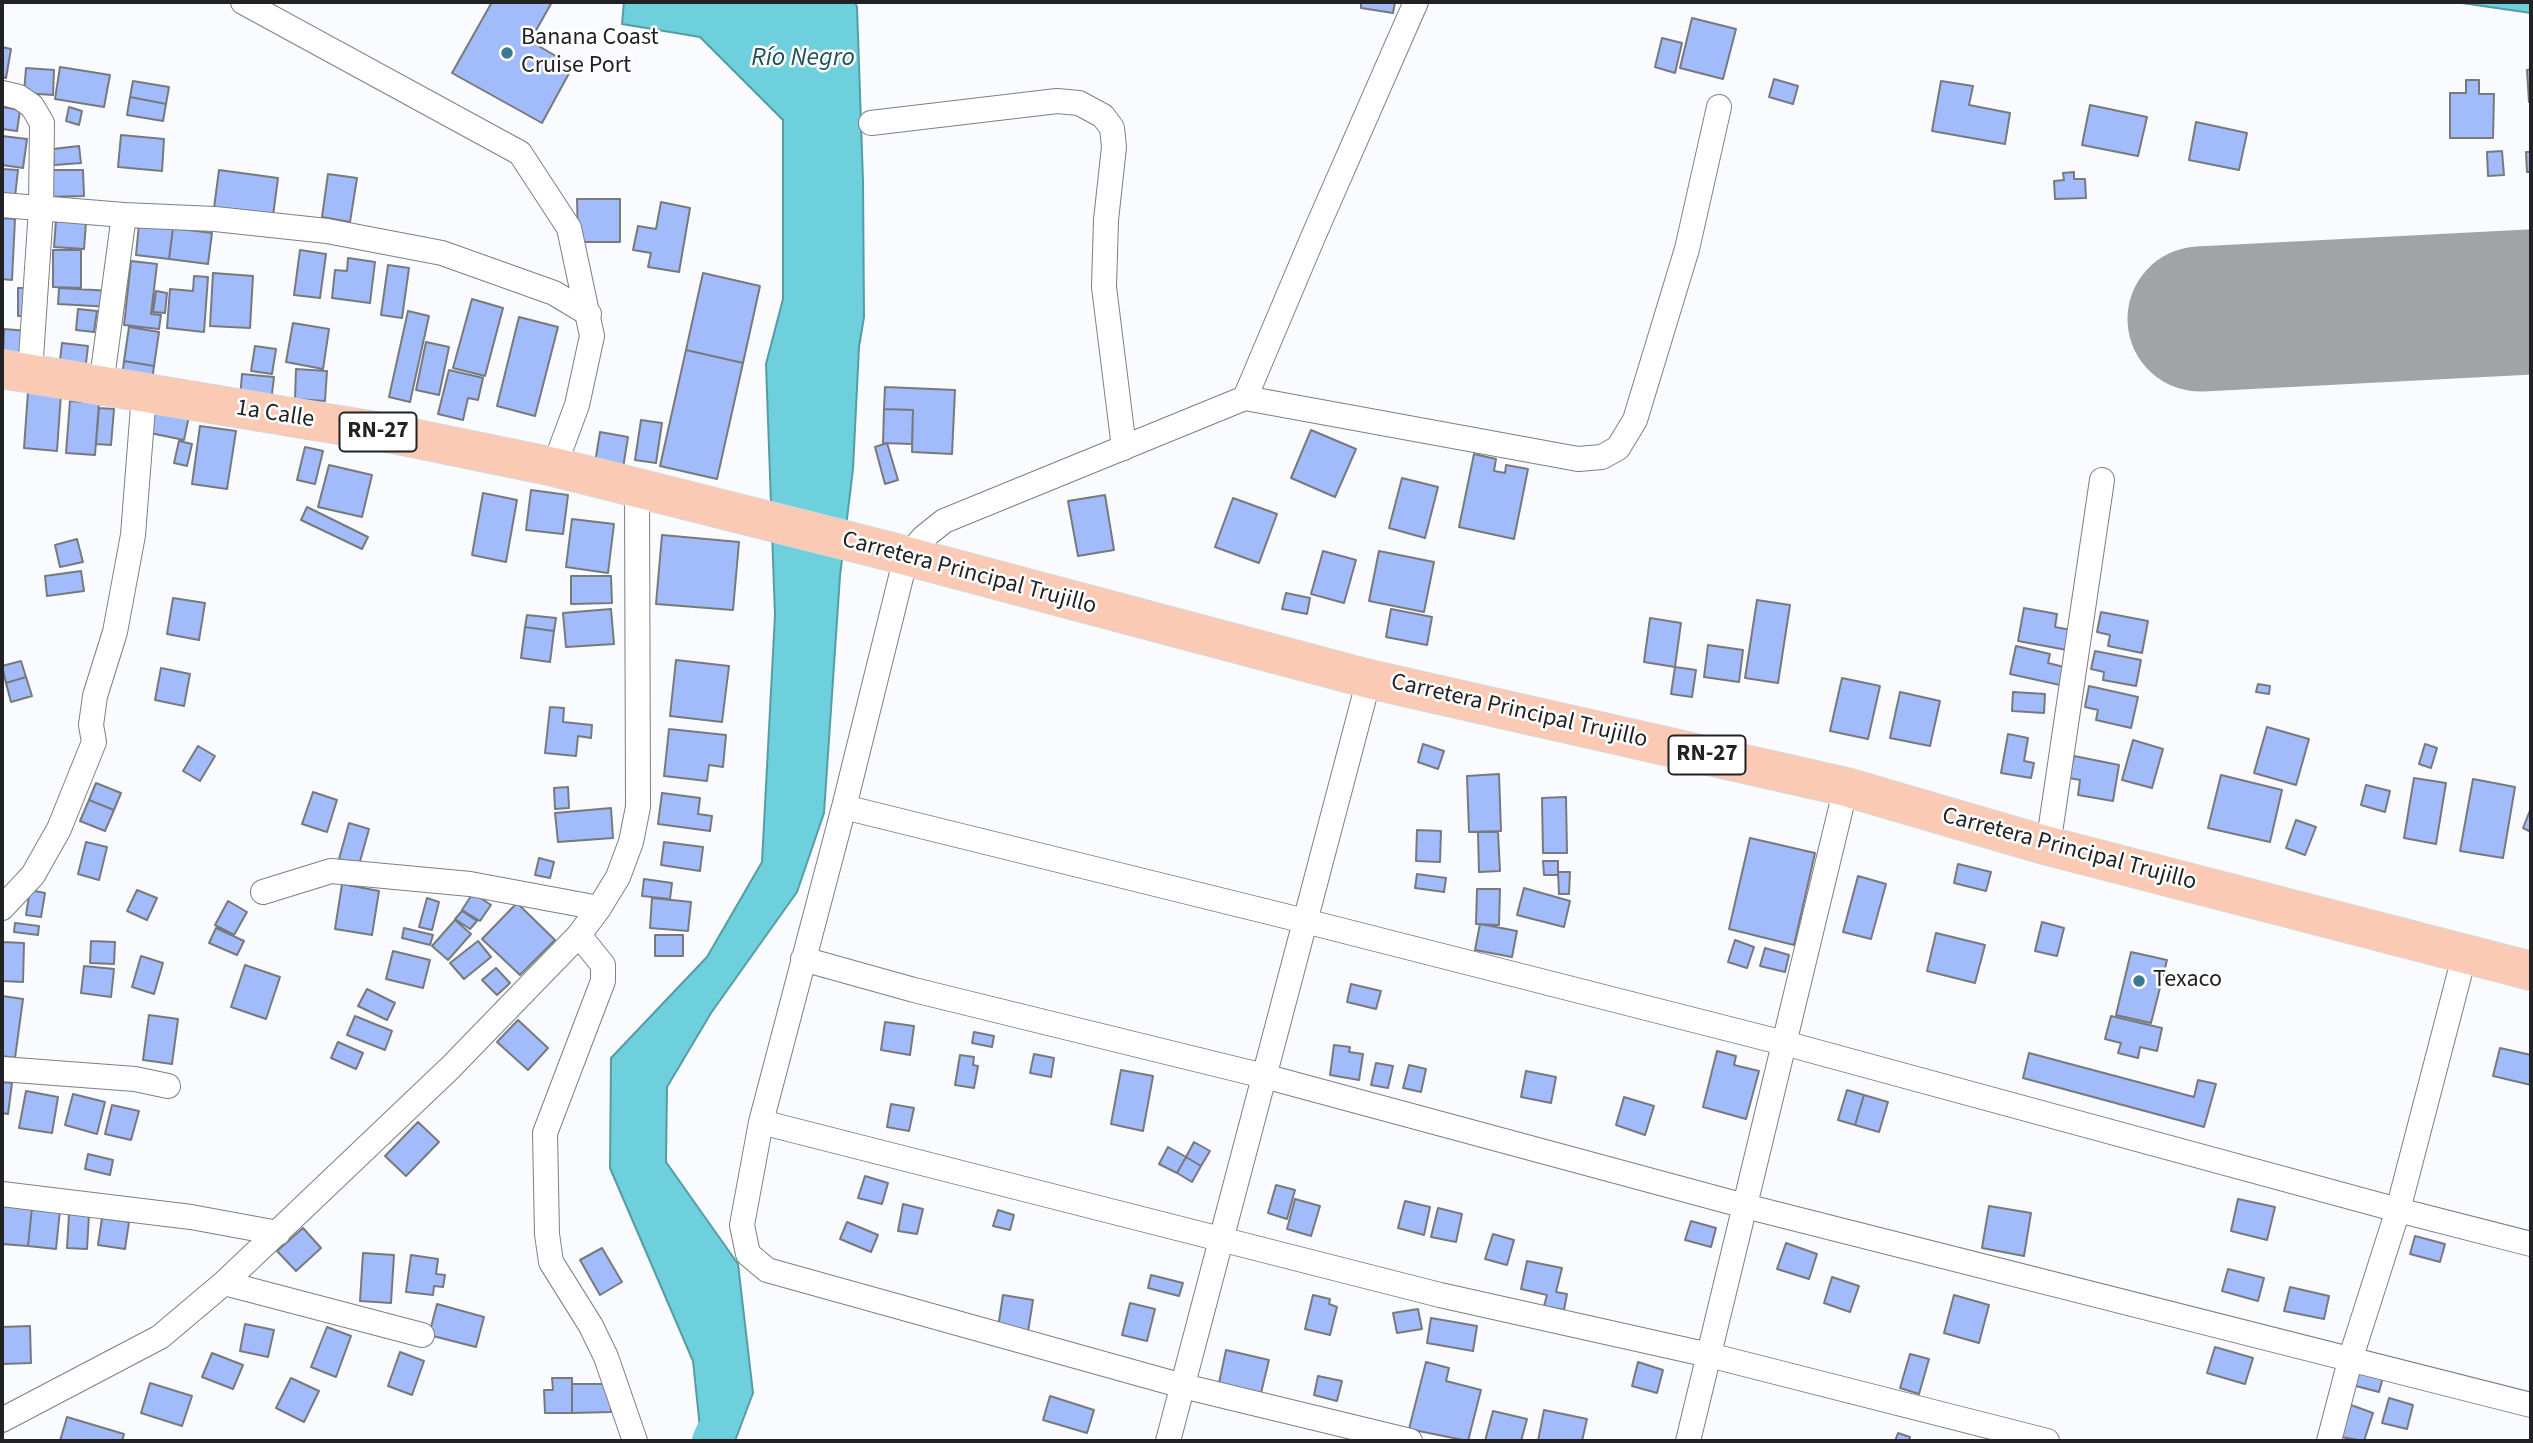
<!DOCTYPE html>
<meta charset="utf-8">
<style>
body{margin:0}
#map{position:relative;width:2533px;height:1443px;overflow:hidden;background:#f9fbfe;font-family:"Source Sans 3",sans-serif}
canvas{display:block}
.frame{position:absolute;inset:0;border:4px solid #222224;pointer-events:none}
</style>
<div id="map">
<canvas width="2533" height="1443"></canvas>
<div class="frame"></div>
</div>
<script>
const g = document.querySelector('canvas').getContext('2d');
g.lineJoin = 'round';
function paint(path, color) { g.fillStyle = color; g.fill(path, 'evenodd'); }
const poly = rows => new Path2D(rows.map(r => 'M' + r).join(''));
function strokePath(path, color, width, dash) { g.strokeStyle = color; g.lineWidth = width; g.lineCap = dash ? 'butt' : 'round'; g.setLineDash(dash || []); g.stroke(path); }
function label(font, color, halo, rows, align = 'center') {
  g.font = font + ' "Source Sans 3",sans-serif'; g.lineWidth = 5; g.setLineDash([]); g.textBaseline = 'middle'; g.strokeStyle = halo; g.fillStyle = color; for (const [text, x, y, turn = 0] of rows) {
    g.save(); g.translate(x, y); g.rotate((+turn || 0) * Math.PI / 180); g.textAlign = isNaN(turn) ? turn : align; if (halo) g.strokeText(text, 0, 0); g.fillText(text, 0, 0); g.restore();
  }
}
const water = poly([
 [624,2,855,2,857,7,863,181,864,317,859,347,853,469,840,576,824,813,797,892,711,1013,667,1087,666,1162,738,1264,753,1393,735,1441,728,1441,700,1428,693,1361,610,1168,611,1058,707,957,762,862,775,615,766,364,783,299,783,120,700,37,622,24,624,2],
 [2455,2,2531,2,2531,13,2455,2]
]);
const river = poly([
 [711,1441,714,1434]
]);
const runway = poly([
 [2200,319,2531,302]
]);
const building = poly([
 [492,2,552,2,530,41,573,66,542,123,452,73,492,2],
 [1361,2,1395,2,1393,13,1361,8,1361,2],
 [1692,18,1736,29,1723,79,1680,68,1692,18],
 [1662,38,1682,43,1675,73,1655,67,1662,38],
 [2,47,11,49,6,78,2,77,2,47],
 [60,67,110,75,104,107,55,99,60,67],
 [26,68,54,70,53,95,24,93,26,68],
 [2531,69,2531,102,2529,102,2527,70,2531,69],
 [1774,79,1798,86,1793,104,1769,97,1774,79],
 [2466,80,2479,80,2479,94,2494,94,2493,138,2450,138,2450,93,2466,93,2466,80],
 [133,81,169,87,166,104,130,97,133,81],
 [1941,81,1973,86,1969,105,2010,113,2005,144,1932,131,1941,81],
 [130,97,166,104,163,121,127,115,130,97],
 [2090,105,2147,117,2138,156,2082,145,2090,105],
 [2,107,20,110,17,131,2,129,2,107],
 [69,107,82,111,79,125,66,121,69,107],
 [2196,122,2247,133,2239,170,2189,160,2196,122],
 [121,135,164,139,162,171,118,167,121,135],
 [2,136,27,139,23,168,2,165,2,136],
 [79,146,81,163,54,165,53,149,79,146],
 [2502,151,2504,175,2488,176,2487,152,2502,151],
 [2526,152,2531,152,2531,172,2527,172,2526,152],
 [2,169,18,170,15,197,2,196,2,169],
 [46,170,83,170,84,196,47,197,46,170],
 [219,170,278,178,273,216,214,208,219,170],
 [2074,172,2074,179,2085,179,2086,198,2055,199,2054,181,2064,180,2063,173,2074,172],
 [328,174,357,178,350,222,322,217,328,174],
 [577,199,620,199,620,242,578,242,577,199],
 [661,202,690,208,679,272,648,267,651,253,633,250,638,226,656,229,661,202],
 [2,218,15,219,12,280,2,279,2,218],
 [56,220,86,222,84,249,54,247,56,220],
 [139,224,173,228,169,259,136,255,139,224],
 [173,228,212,233,208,264,169,259,173,228],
 [53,250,81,250,81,288,53,287,53,250],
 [300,250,326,254,320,298,294,295,300,250],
 [348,258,375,262,370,303,332,298,335,270,347,271,348,258],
 [131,261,157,264,151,314,161,315,159,329,124,325,131,261],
 [388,265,409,268,402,318,381,315,388,265],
 [213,273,253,276,250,328,210,326,213,273],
 [703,273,760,286,743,363,686,350,703,273],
 [194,276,208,277,204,332,167,328,170,289,193,291,194,276],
 [18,288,37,288,37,316,18,316,18,288],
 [59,288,112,291,111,307,58,304,59,288],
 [156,291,167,293,165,313,153,312,156,291],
 [472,299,503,308,485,376,453,368,472,299],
 [78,309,97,311,94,332,76,330,78,309],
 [408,311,429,316,410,402,389,397,408,311],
 [519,317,558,327,535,416,497,406,519,317],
 [293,323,329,329,323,369,286,362,293,323],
 [129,327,159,332,154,366,124,361,129,327],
 [4,329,40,332,38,360,3,358,4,329],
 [426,342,449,347,439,395,416,390,426,342],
 [62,343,88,346,85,372,59,369,62,343],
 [255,346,276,349,272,374,251,371,255,346],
 [686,350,743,363,717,479,660,466,686,350],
 [124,361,154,366,152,381,122,377,124,361],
 [296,369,327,371,325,401,295,399,296,369],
 [449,370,483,378,478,400,468,398,463,420,438,414,449,370],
 [242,374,274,377,271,402,240,399,242,374],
 [885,387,955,390,952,454,912,452,913,410,884,409,885,387],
 [28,392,61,394,57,451,24,448,28,392],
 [70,401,99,403,95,455,66,453,70,401],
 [99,408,114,409,111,445,96,444,99,408],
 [884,409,913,410,912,444,883,443,884,409],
 [155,410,189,416,184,440,150,433,155,410],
 [641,420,662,423,656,463,635,460,641,420],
 [200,426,236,431,227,489,192,484,200,426],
 [1311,430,1356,449,1335,497,1291,478,1311,430],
 [600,432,628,437,623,468,595,463,600,432],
 [179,441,192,444,187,466,174,463,179,441],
 [887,443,898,480,885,484,875,447,887,443],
 [305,447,323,451,315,484,297,480,305,447],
 [1474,454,1496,459,1494,471,1505,473,1506,465,1528,469,1514,539,1459,527,1474,454],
 [329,465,372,475,362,517,318,507,329,465],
 [1402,478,1438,487,1425,538,1389,528,1402,478],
 [531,490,568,495,563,534,526,530,531,490],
 [483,493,517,500,506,562,472,555,483,493],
 [1105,495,1114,550,1078,556,1068,501,1105,495],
 [1233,498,1277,514,1259,563,1215,547,1233,498],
 [307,507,368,537,362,549,301,520,307,507],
 [572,519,614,524,608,573,566,567,572,519],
 [662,535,739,542,733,610,656,604,662,535],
 [77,539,83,562,60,567,55,545,77,539],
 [1323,551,1356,560,1344,603,1311,594,1323,551],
 [1379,551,1434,562,1424,612,1369,601,1379,551],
 [81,571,84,591,47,596,45,576,81,571],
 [571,576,611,576,612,603,571,604,571,576],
 [1286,593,1310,598,1307,614,1282,609,1286,593],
 [173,598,205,603,199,640,167,634,173,598],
 [1757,600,1790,605,1778,683,1745,678,1757,600],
 [2024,608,2057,614,2055,627,2071,630,2067,650,2018,641,2024,608],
 [611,609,614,644,566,647,563,613,611,609],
 [1391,609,1432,617,1427,645,1386,637,1391,609],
 [2101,612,2148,621,2142,653,2108,646,2110,635,2097,632,2101,612],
 [527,615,556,618,554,631,525,627,527,615],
 [1650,618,1681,623,1675,667,1644,662,1650,618],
 [525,627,554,631,550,662,521,658,525,627],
 [1708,645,1743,650,1739,682,1704,677,1708,645],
 [2016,646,2050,654,2048,663,2064,667,2060,685,2010,674,2016,646],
 [2095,651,2141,660,2136,686,2103,680,2104,672,2091,669,2095,651],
 [676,660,729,666,722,722,670,716,676,660],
 [21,661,26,677,6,683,2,666,21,661],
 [1675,667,1696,670,1692,697,1671,694,1675,667],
 [161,668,190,674,184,706,155,700,161,668],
 [26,677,32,696,11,702,6,683,26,677],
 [1842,678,1880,686,1868,739,1830,731,1842,678],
 [2258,684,2270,686,2269,694,2256,692,2258,684],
 [2089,686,2138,697,2131,728,2096,720,2098,710,2085,707,2089,686],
 [1900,692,1940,701,1930,746,1890,738,1900,692],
 [2013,692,2045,694,2044,713,2012,711,2013,692],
 [550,707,564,708,563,722,592,725,591,738,578,736,576,756,545,753,550,707],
 [2267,727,2309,739,2296,785,2254,773,2267,727],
 [669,729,726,735,723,767,709,765,707,781,664,776,669,729],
 [2008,734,2028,738,2024,761,2034,763,2031,778,2001,773,2008,734],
 [2133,740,2163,749,2152,788,2122,780,2133,740],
 [1423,744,1444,751,1438,769,1418,762,1423,744],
 [2425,744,2437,748,2431,768,2419,764,2425,744],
 [198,746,215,756,200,781,183,771,198,746],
 [2074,756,2119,765,2113,801,2078,795,2080,780,2069,778,2074,756],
 [1499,774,1501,831,1469,832,1467,776,1499,774],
 [2221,775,2282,790,2270,842,2208,828,2221,775],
 [2414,778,2446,783,2436,844,2404,838,2414,778],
 [2473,779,2515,787,2503,858,2460,851,2473,779],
 [96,783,121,793,114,810,89,800,96,783],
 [2366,785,2390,791,2385,812,2361,805,2366,785],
 [568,787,569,808,555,809,554,788,568,787],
 [313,792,337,800,327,832,302,824,313,792],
 [662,793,700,798,698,814,712,816,710,831,658,824,662,793],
 [1566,797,1567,853,1543,853,1542,798,1566,797],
 [89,800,114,810,105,831,80,821,89,800],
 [611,808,613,838,558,842,555,813,611,808],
 [2531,808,2531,832,2523,828,2531,808],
 [2296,820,2316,827,2305,855,2286,848,2296,820],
 [349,823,369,829,359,865,339,859,349,823],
 [1417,830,1441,831,1440,862,1416,861,1417,830],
 [1478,832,1498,832,1500,871,1479,872,1478,832],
 [1750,838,1815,853,1794,945,1729,929,1750,838],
 [86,842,107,847,99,880,78,874,86,842],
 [664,842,703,847,700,871,661,865,664,842],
 [539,858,554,862,550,878,535,875,539,858],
 [1543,861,1558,861,1558,875,1544,875,1543,861],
 [1958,864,1991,872,1986,891,1954,883,1958,864],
 [1558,872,1570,872,1569,894,1559,894,1558,872],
 [1417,874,1446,878,1444,892,1415,888,1417,874],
 [1858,876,1886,884,1871,939,1843,932,1858,876],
 [644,879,672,883,670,899,642,896,644,879],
 [342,884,379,891,372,935,335,929,342,884],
 [1524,888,1570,901,1564,927,1517,915,1524,888],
 [1477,889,1500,889,1499,925,1476,924,1477,889],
 [30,890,45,893,41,917,26,915,30,890],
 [137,890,157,898,147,920,127,911,137,890],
 [473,893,491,905,480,921,462,910,473,893],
 [427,898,439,902,432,930,419,927,427,898],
 [652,898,691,902,688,931,650,928,652,898],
 [228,901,247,912,234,935,215,925,228,901],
 [517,903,555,940,520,975,482,939,517,903],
 [462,911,477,921,470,929,455,919,462,911],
 [455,920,471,934,448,960,432,946,455,920],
 [2042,922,2064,928,2057,956,2035,951,2042,922],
 [15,923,39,926,38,935,14,932,15,923],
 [1480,924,1517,931,1512,957,1475,950,1480,924],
 [216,928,244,941,237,955,209,943,216,928],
 [404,928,433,935,430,945,402,938,404,928],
 [1936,933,1985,945,1975,983,1927,971,1936,933],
 [655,935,683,935,683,956,655,956,655,935],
 [1735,940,1754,947,1747,968,1728,962,1735,940],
 [91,941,115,942,114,964,90,963,91,941],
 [478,941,491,957,464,979,450,963,478,941],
 [2,942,24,943,23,982,2,981,2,942],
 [1765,948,1789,955,1785,972,1760,966,1765,948],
 [393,951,430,960,423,988,386,979,393,951],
 [2131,952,2167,960,2151,1023,2116,1015,2131,952],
 [141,956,163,963,154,994,132,987,141,956],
 [245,965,280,977,266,1019,231,1007,245,965],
 [84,966,114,969,111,997,81,993,84,966],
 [496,968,510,983,497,995,482,980,496,968],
 [1351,984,1381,991,1376,1009,1347,1002,1351,984],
 [367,989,395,1003,387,1020,358,1006,367,989],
 [2,996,23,999,15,1058,2,1056,2,996],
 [149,1015,178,1019,172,1064,143,1060,149,1015],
 [355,1016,392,1031,385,1050,347,1035,355,1016],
 [2111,1016,2162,1028,2157,1051,2140,1047,2138,1058,2118,1053,2121,1043,2105,1039,2111,1016],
 [518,1020,548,1048,528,1070,497,1042,518,1020],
 [885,1022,914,1026,910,1055,881,1050,885,1022],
 [974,1032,994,1036,992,1047,972,1043,974,1032],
 [338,1042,363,1053,356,1069,331,1058,338,1042],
 [1334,1045,1350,1047,1349,1052,1363,1054,1359,1080,1330,1075,1334,1045],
 [2500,1048,2531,1055,2531,1085,2493,1076,2500,1048],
 [1717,1051,1736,1056,1734,1065,1759,1071,1746,1119,1703,1107,1717,1051],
 [2029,1053,2194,1097,2198,1080,2216,1084,2204,1127,2023,1078,2029,1053],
 [1034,1054,1054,1058,1051,1077,1030,1073,1034,1054],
 [960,1055,974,1057,973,1065,978,1066,974,1088,955,1085,960,1055],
 [1376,1063,1393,1066,1388,1088,1371,1085,1376,1063],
 [1409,1065,1426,1069,1421,1092,1403,1088,1409,1065],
 [1121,1070,1153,1076,1143,1131,1111,1124,1121,1070],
 [1526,1071,1556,1077,1551,1103,1521,1097,1526,1071],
 [2,1082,12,1083,8,1114,2,1113,2,1082],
 [1847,1090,1864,1095,1855,1125,1838,1120,1847,1090],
 [26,1091,58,1097,52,1133,19,1128,26,1091],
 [73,1094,105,1102,97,1134,65,1125,73,1094],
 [1864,1095,1888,1102,1879,1132,1855,1125,1864,1095],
 [1624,1097,1654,1106,1645,1135,1616,1125,1624,1097],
 [891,1104,914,1108,909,1131,887,1127,891,1104],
 [112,1105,139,1111,131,1140,105,1134,112,1105],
 [418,1122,439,1142,406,1176,385,1156,418,1122],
 [1194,1142,1210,1151,1201,1166,1186,1157,1194,1142],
 [1168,1147,1186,1157,1177,1173,1159,1164,1168,1147],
 [88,1154,113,1160,110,1175,85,1169,88,1154],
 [1186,1157,1201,1166,1192,1182,1177,1173,1186,1157],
 [865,1176,888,1183,882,1204,858,1198,865,1176],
 [1276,1185,1295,1190,1287,1219,1268,1213,1276,1185],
 [1295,1199,1320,1206,1311,1236,1287,1229,1295,1199],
 [2238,1199,2275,1207,2267,1240,2231,1231,2238,1199],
 [1405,1201,1430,1207,1424,1235,1398,1228,1405,1201],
 [2,1204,32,1207,28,1246,2,1244,2,1204],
 [903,1204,923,1209,917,1234,898,1231,903,1204],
 [1989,1206,2031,1213,2024,1256,1982,1248,1989,1206],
 [32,1207,60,1210,56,1249,28,1246,32,1207],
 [1438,1208,1462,1214,1456,1242,1431,1237,1438,1208],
 [998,1210,1014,1215,1010,1230,993,1226,998,1210],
 [69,1214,89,1215,87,1249,67,1248,69,1214],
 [102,1218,129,1222,125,1249,98,1245,102,1218],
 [1691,1221,1716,1228,1711,1247,1685,1240,1691,1221],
 [847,1222,878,1235,871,1252,840,1239,847,1222],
 [303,1228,321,1248,296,1271,277,1251,303,1228],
 [1493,1234,1514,1240,1507,1265,1485,1259,1493,1234],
 [2415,1236,2445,1244,2440,1262,2410,1254,2415,1236],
 [1786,1243,1817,1254,1809,1279,1777,1269,1786,1243],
 [602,1248,622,1282,600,1295,580,1260,602,1248],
 [363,1253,394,1255,391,1303,360,1301,363,1253],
 [411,1255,438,1259,436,1274,445,1275,443,1287,434,1286,433,1295,406,1292,411,1255],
 [1527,1261,1562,1268,1556,1292,1567,1294,1564,1310,1544,1306,1547,1295,1521,1289,1527,1261],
 [2228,1269,2264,1278,2258,1301,2222,1291,2228,1269],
 [1151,1275,1183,1283,1179,1296,1148,1288,1151,1275],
 [1832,1277,1859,1286,1850,1312,1824,1303,1832,1277],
 [2290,1287,2329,1296,2324,1319,2284,1311,2290,1287],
 [1003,1295,1033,1300,1028,1332,998,1328,1003,1295],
 [1313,1295,1330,1299,1329,1304,1337,1307,1330,1335,1305,1329,1313,1295],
 [1954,1295,1989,1305,1979,1343,1944,1333,1954,1295],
 [1130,1303,1155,1309,1147,1341,1122,1335,1130,1303],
 [437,1304,484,1317,476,1347,429,1335,437,1304],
 [1418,1309,1422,1329,1397,1333,1393,1313,1418,1309],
 [1431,1318,1477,1326,1473,1351,1427,1343,1431,1318],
 [245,1324,274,1330,268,1357,240,1351,245,1324],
 [30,1326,31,1363,2,1364,2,1327,30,1326],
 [327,1327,351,1336,336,1377,311,1367,327,1327],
 [2215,1347,2253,1358,2245,1384,2207,1373,2215,1347],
 [1226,1350,1269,1360,1261,1393,1219,1383,1226,1350],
 [400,1352,424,1361,412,1395,388,1386,400,1352],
 [212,1353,243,1365,233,1389,202,1377,212,1353],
 [1910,1354,1929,1359,1919,1394,1900,1388,1910,1354],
 [1426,1362,1449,1368,1446,1381,1481,1390,1468,1441,1409,1429,1426,1362],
 [1638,1362,1663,1370,1657,1393,1632,1386,1638,1362],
 [2357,1369,2383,1377,2379,1392,2352,1385,2357,1369],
 [1318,1376,1342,1381,1337,1401,1314,1395,1318,1376],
 [291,1378,319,1391,304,1422,276,1408,291,1378],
 [552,1378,572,1378,572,1413,545,1413,544,1390,553,1390,552,1378],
 [150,1383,192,1396,182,1426,141,1413,150,1383],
 [572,1384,611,1384,611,1412,572,1413,572,1384],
 [1050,1396,1094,1410,1087,1433,1043,1420,1050,1396],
 [2389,1398,2413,1405,2407,1429,2382,1423,2389,1398],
 [2351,1405,2373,1413,2364,1441,2341,1437,2351,1405],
 [1544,1410,1587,1419,1582,1441,1538,1441,1544,1410],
 [1493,1411,1527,1419,1521,1441,1485,1441,1493,1411],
 [67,1417,124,1434,122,1441,60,1441,67,1417],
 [1898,1433,1910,1437,1909,1441,1895,1441,1898,1433]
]);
const minor = poly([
 [243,2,520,153,569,228,592,336,577,405,554,467],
 [2,93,19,97,32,106,42,123,41,209,30,373],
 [871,123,1057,101,1079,103,1103,116,1112,128,1114,147,1106,220,1104,287,1124,448],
 [2,205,124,215,215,219,327,231,442,253,554,293,589,314],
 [101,386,124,215],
 [1245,398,1578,459,1602,457,1618,448,1635,420,1687,249,1719,107],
 [844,807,1305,921,1784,1043,2398,1210,2531,1244],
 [2048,846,2102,480],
 [263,892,331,871,470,884,599,908],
 [2,908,33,875,59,829,94,742,91,725,95,696,115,632,133,535,144,394],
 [579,935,603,965,603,981,545,1133,547,1234,551,1262,591,1326,606,1357,635,1441],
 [803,959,914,990,1264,1076,1745,1206,2531,1405],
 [2,1069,135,1079,168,1086],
 [761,1122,1440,1295,1709,1355,2047,1441],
 [2,1194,191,1217,278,1233],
 [224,1283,422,1335],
 [2,1420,160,1337,224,1283,450,1068,579,935,599,908,618,877,631,842,638,807,637,489],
 [1168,1441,1369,679],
 [1410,1441,1183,1386,767,1270,748,1254,742,1225,761,1122,844,807,906,557,924,537,944,521,1245,398,1313,237,1416,2],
 [1688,1441,1846,787],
 [2329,1441,2351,1357,2398,1210,2465,953]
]);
const primary = poly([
 [2,369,393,434,554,467,880,549,1369,679,1846,787,2048,846,2531,971]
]);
const markers = [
 [507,53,7,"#3c788f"],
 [2139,981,7,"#3c788f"]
];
const shields = [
 [378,432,77],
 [1707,755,77]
];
const shieldNames = [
 ["RN-27",378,432],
 ["RN-27",1707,755]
];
const poiNames = [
 ["Banana Coast",521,39],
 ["Cruise Port",521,67],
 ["Texaco",2153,981]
];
const streetNames = [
 ["1a Calle",275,415,9],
 ["Carretera Principal Trujillo",969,574,15],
 ["Carretera Principal Trujillo",1519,712,13],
 ["Carretera Principal Trujillo",2069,850,15]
];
const waterNames = [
 ["Río Negro",803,59]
];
paint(water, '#6dd0dc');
strokePath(water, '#569ca5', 2);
strokePath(river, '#6dd0dc', 38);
strokePath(runway, '#a2a3a6', 145);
paint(building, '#a2bcfb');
strokePath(building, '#78797c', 2);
strokePath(minor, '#7e7f82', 26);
strokePath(primary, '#d7d7d8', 40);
strokePath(minor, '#fff', 24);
strokePath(primary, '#facab5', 38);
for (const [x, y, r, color] of markers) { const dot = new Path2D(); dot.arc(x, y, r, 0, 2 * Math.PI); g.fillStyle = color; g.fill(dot); strokePath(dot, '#fff', 2.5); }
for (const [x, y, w] of shields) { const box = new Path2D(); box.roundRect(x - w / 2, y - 19.5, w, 39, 5); g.fillStyle = '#fff'; g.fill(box); strokePath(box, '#222224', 2); }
label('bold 23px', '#222224', null, shieldNames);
label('24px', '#222224', '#fff', poiNames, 'left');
label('24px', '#222224', '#fff', streetNames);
label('italic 26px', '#235055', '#fff', waterNames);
</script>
